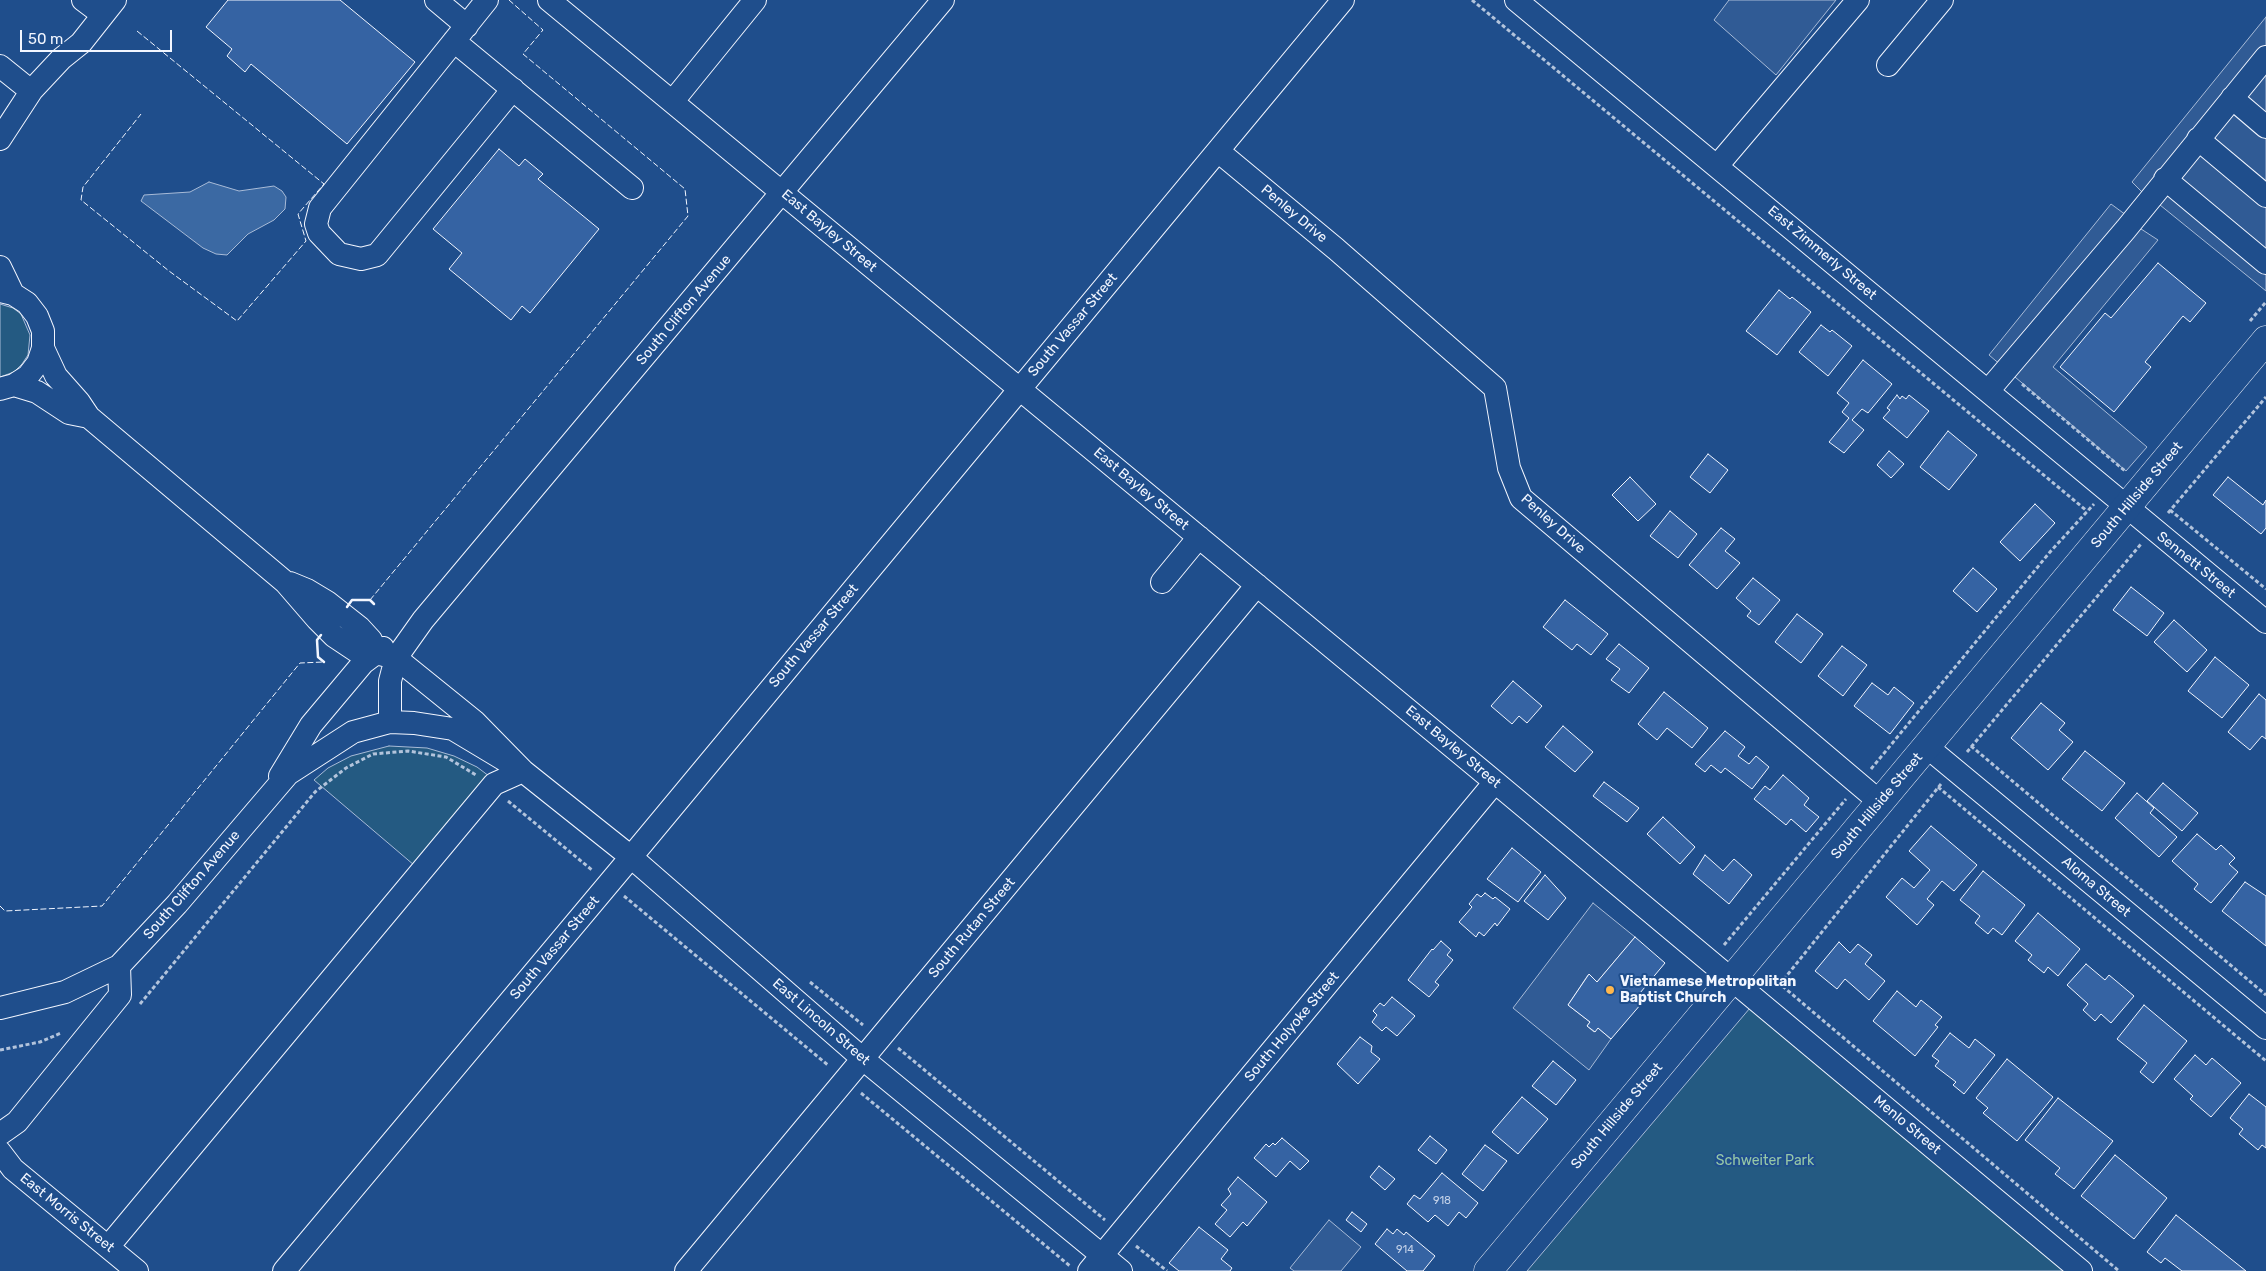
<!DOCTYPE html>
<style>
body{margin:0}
#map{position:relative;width:2266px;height:1271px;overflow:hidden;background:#1f4e8c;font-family:Rubik,sans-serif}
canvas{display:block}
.scale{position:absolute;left:20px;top:30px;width:152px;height:22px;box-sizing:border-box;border:2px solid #f2f6ff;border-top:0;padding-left:6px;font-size:15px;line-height:18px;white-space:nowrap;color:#f2f6ff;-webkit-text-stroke:4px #1f4e8c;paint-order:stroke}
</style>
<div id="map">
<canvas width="2266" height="1271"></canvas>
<div class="scale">50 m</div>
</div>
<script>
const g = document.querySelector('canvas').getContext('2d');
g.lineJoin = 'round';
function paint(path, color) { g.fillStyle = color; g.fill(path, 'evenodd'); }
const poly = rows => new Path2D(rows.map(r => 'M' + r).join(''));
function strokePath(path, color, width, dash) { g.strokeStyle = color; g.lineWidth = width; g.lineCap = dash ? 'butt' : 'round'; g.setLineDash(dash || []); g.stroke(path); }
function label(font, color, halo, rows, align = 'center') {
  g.font = font + ' Rubik,sans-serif'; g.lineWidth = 4; g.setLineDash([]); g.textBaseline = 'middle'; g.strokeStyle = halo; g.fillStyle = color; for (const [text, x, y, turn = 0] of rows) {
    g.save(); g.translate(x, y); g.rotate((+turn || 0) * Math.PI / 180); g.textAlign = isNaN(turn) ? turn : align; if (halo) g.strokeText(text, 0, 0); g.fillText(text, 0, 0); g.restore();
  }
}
const green = poly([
 [0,304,13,308,21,314,30,335,28,355,22,364,14,372,0,377,0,304],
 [389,746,427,748,454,756,477,767,497,782,421,871,314,780,328,768,351,756,389,746],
 [1750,1008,2066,1271,1527,1271,1750,1008]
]);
const parking = poly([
 [1729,0,1836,0,1776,75,1714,20,1729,0],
 [2266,17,2266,291,2160,205,2138,227,2158,240,2053,367,2147,447,2126,471,1989,355,2111,204,2126,215,2143,193,2132,182,2266,17],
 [1593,903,1635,937,1597,982,1588,975,1568,1005,1590,1022,1587,1026,1594,1032,1598,1028,1611,1039,1589,1070,1513,1008,1593,903],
 [1329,1220,1361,1247,1341,1271,1294,1271,1290,1268,1329,1220]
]);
const water = poly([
 [209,182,239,191,274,186,282,191,286,197,285,209,274,220,248,234,227,255,216,254,203,248,141,201,144,195,190,192,209,182]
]);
const building = poly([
 [228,0,340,0,415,62,347,144,251,64,245,72,227,56,232,49,206,27,228,0],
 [499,149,519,166,525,159,543,174,538,179,599,229,530,313,522,306,511,320,449,269,462,253,433,229,499,149],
 [2158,263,2206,303,2190,322,2183,316,2145,362,2151,367,2114,412,2060,367,2105,313,2111,318,2158,263],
 [1779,290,1790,299,1792,297,1811,312,1777,355,1746,331,1779,290],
 [1821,325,1830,332,1832,330,1852,346,1828,376,1799,352,1821,325],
 [1863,360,1892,384,1868,413,1862,409,1852,420,1864,430,1844,453,1829,442,1849,418,1842,412,1849,403,1837,393,1863,360],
 [1897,395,1900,399,1902,396,1906,399,1909,395,1929,411,1907,438,1883,418,1890,410,1887,408,1897,395],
 [1948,431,1977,455,1949,490,1920,467,1948,431],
 [1889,451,1904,464,1891,478,1877,465,1889,451],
 [1708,454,1728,470,1710,493,1690,477,1708,454],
 [1630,477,1656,504,1638,521,1612,495,1630,477],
 [2228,477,2263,505,2266,500,2266,528,2261,534,2213,495,2228,477],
 [2035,504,2055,523,2020,561,2000,542,2035,504],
 [1670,511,1697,534,1678,558,1650,536,1670,511],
 [1721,528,1735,539,1725,551,1740,563,1717,589,1689,565,1721,528],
 [1973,568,1997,589,1977,612,1953,591,1973,568],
 [1753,578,1780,600,1759,625,1747,616,1751,611,1736,598,1753,578],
 [2131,587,2164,613,2147,636,2113,610,2131,587],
 [1565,600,1608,634,1591,655,1577,644,1572,650,1543,627,1565,600],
 [1797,614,1823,634,1801,663,1775,642,1797,614],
 [2174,620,2207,650,2187,672,2154,642,2174,620],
 [1619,644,1649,668,1629,693,1611,680,1620,669,1606,659,1619,644],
 [1842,646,1867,665,1843,696,1818,676,1842,646],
 [2215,657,2249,685,2222,718,2188,691,2215,657],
 [1513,681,1542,706,1527,723,1519,716,1512,724,1491,706,1513,681],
 [1872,683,1888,695,1894,687,1914,703,1890,734,1854,706,1872,683],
 [1664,692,1708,728,1692,748,1667,728,1657,740,1638,724,1664,692],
 [2259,694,2266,700,2266,739,2262,736,2250,750,2228,732,2259,694],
 [2041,703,2065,723,2059,730,2073,742,2048,770,2011,738,2041,703],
 [1563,726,1593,752,1575,772,1545,747,1563,726],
 [1725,731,1745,747,1738,756,1749,764,1756,756,1769,767,1752,789,1725,768,1721,773,1711,765,1705,772,1695,764,1725,731],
 [2085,751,2125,783,2102,811,2062,779,2085,751],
 [1783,775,1809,798,1804,805,1819,817,1806,832,1791,819,1786,825,1754,799,1765,786,1770,790,1783,775],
 [1604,782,1639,808,1627,822,1593,796,1604,782],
 [2163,783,2198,813,2182,831,2147,801,2163,783],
 [2137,793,2154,808,2150,813,2177,837,2159,857,2115,818,2137,793],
 [1663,817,1695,847,1680,864,1647,834,1663,817],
 [1931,826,1977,865,1954,891,1942,881,1927,899,1934,905,1917,925,1886,897,1902,878,1914,888,1930,870,1909,851,1931,826],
 [2197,834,2216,850,2221,845,2235,858,2229,864,2238,872,2211,903,2194,889,2198,884,2172,861,2197,834],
 [1512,848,1541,872,1518,902,1487,879,1512,848],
 [1705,855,1723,871,1734,859,1752,875,1729,904,1693,874,1705,855],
 [1983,871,2025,905,2002,935,1993,928,1988,934,1975,923,1980,916,1960,900,1983,871],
 [1545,875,1566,898,1548,920,1524,901,1545,875],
 [2245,882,2266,896,2266,946,2222,911,2245,882],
 [1485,893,1493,899,1495,897,1510,909,1497,926,1495,923,1484,936,1479,932,1476,937,1459,922,1472,907,1469,904,1477,894,1481,897,1485,893],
 [2038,913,2080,949,2058,976,2048,967,2044,973,2028,960,2032,955,2015,941,2038,913],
 [1635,937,1665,963,1635,999,1641,1004,1611,1039,1598,1028,1595,1032,1587,1026,1590,1022,1568,1005,1589,974,1597,982,1635,937],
 [1441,941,1451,950,1447,955,1453,960,1435,982,1439,985,1429,997,1408,980,1432,949,1433,950,1441,941],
 [1839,942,1850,953,1858,944,1872,955,1865,964,1885,981,1869,1000,1845,979,1837,989,1815,971,1839,942],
 [2086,964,2105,980,2109,975,2134,996,2111,1023,2101,1014,2095,1021,2083,1010,2088,1004,2067,985,2086,964],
 [1897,991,1916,1007,1921,1000,1942,1017,1935,1025,1938,1027,1915,1056,1873,1021,1897,991],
 [1392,997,1415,1016,1397,1036,1386,1027,1382,1031,1372,1022,1377,1015,1373,1011,1380,1003,1384,1006,1392,997],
 [2144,1005,2187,1041,2153,1083,2140,1072,2147,1063,2117,1039,2144,1005],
 [1950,1033,1969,1048,1975,1039,1995,1055,1964,1094,1953,1085,1956,1082,1935,1066,1939,1061,1932,1056,1950,1033],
 [1360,1037,1372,1046,1371,1052,1380,1059,1358,1084,1337,1064,1360,1037],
 [2195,1055,2206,1065,2212,1058,2241,1083,2211,1117,2190,1099,2193,1096,2174,1079,2195,1055],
 [2007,1059,2053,1097,2017,1141,1983,1113,1988,1108,1976,1098,2007,1059],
 [1553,1061,1576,1080,1556,1105,1532,1086,1553,1061],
 [2249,1094,2266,1107,2266,1148,2262,1145,2258,1150,2239,1134,2243,1129,2230,1118,2249,1094],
 [1522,1097,1548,1119,1518,1154,1492,1132,1522,1097],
 [2058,1098,2113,1141,2074,1189,2055,1174,2060,1168,2025,1140,2058,1098],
 [1430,1136,1447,1150,1436,1164,1418,1150,1430,1136],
 [1282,1138,1309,1161,1300,1170,1290,1161,1276,1177,1254,1158,1266,1144,1269,1147,1273,1143,1275,1145,1282,1138],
 [1485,1145,1507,1161,1483,1191,1462,1174,1485,1145],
 [2115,1155,2167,1198,2134,1239,2081,1196,2115,1155],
 [1379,1166,1395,1179,1385,1190,1370,1177,1379,1166],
 [1442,1173,1478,1203,1466,1218,1459,1212,1448,1226,1435,1215,1428,1222,1407,1204,1414,1195,1420,1199,1442,1173],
 [1238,1177,1267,1202,1247,1226,1243,1222,1230,1237,1215,1224,1227,1210,1221,1205,1231,1194,1228,1189,1238,1177],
 [1352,1212,1367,1224,1361,1232,1346,1220,1352,1212],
 [2176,1215,2246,1271,2182,1271,2165,1258,2161,1263,2147,1252,2176,1215],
 [1199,1227,1228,1250,1221,1259,1232,1268,1230,1271,1179,1271,1169,1263,1199,1227],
 [1387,1229,1393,1234,1397,1229,1404,1235,1406,1232,1435,1256,1423,1271,1407,1271,1375,1244,1387,1229]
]);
const path = poly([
 [1472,0,2087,511],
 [2250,321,2266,302],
 [2022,384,2125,471],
 [2170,510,2266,589],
 [2168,513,2266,397],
 [1971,746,2266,995],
 [1967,752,2141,544],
 [1871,769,2050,552,2094,504],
 [1941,784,1780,984,2119,1271],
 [1938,787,2266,1061],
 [508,801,592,870],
 [624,896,829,1066],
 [1724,945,1846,799],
 [810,982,863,1025],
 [140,1004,315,792,346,768,373,754,408,751,446,757,476,775],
 [898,1048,1105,1220],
 [0,1050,40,1042,61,1033],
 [861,1093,1070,1266],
 [1136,1246,1167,1271]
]);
const minor = poly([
 [83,0,103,15],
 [436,0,467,26],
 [487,0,320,208,316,224,319,233,339,254,361,259,377,255,513,89],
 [549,0,1495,782,2081,1271],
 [1516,0,2266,622],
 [454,41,632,188],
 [1888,65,1942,0],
 [0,66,31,91],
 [2232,98,2266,127],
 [673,101,755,0],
 [0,139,32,90,61,59,81,43,115,0],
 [2198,139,2266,196],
 [1218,151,1336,249,1495,388,1509,468,1521,498,1880,802],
 [1717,166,1858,0],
 [2165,179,2266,263],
 [0,267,13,294],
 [0,291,13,294,27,303,37,316,43,331,43,348,38,363,28,376,14,385,0,389],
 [43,348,56,376,79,402,89,417,285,582,317,619,334,636,358,652,376,653,396,658,474,721,523,771,494,784,108,1247],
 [14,385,37,392,69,413,89,417],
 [1988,391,2126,229,2266,57],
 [1162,582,1199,537],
 [290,583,307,590,327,602,360,628,371,640,376,653],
 [390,722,390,681,396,658,423,620,943,0],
 [1926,746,2266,1028],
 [280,776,311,725,363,663,383,648],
 [0,1008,65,992,119,966,177,904,288,774,353,732,390,722,414,723,453,729,523,771,631,857,863,1059,1121,1271],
 [0,1134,17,1122,120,995,119,966],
 [0,1152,13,1169,137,1271],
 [284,1271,631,857,1343,0],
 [686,1271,1257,585],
 [1089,1271,1495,782]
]);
const major = poly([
 [1488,1271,2266,340]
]);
const fence = poly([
 [137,31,324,184,298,214,306,241,237,321,169,271,81,200,83,187,141,114],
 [370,600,688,216,685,189,523,54,543,30,509,0],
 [0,906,5,911,102,906,300,663,324,662]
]);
const wall = poly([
 [347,607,352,600,370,600,374,604],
 [321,635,317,640,318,657,324,662]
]);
const markers = [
 [1610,990,5,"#ffb74d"]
];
const numberNames = [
 ["918",1442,1201],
 ["914",1405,1250]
];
const streetNames = [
 ["Penley Drive",1294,214,40],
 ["East Bayley Street",829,231,40],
 ["East Zimmerly Street",1822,253,40],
 ["South Clifton Avenue",684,310,-50],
 ["South Vassar Street",1073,325,-50],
 ["East Bayley Street",1141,489,40],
 ["South Hillside Street",2137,495,-50],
 ["Penley Drive",1553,524,42],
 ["Sennett Street",2196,565,39],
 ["South Vassar Street",814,636,-50],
 ["East Bayley Street",1453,747,40],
 ["South Hillside Street",1877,806,-50],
 ["South Clifton Avenue",192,885,-49],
 ["Aloma Street",2096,887,40],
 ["South Rutan Street",972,928,-50],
 ["South Vassar Street",555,948,-50],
 ["East Lincoln Street",821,1022,41],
 ["South Holyoke Street",1292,1027,-50],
 ["South Hillside Street",1617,1116,-50],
 ["Menlo Street",1907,1125,40],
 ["East Morris Street",67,1213,39]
];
const poiNames = [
 ["Vietnamese Metropolitan",1620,982],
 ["Baptist Church",1620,998]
];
const parkNames = [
 ["Schweiter Park",1765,1161]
];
paint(green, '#245a82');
strokePath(green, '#a8bbd7', 1);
paint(parking, '#305b95');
strokePath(parking, '#a8bbd7', 1);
paint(water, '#3b69a3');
strokePath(water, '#a8bbd7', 1);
paint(building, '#3563a3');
strokePath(building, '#f2f6ff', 1);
strokePath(minor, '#f2f6ff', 24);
strokePath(major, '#f2f6ff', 29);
strokePath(path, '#b3c4dc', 3, [4, 2.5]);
strokePath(minor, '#1f4e8c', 22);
strokePath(major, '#1f4e8c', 28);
strokePath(fence, '#f2f6ff', 1, [6, 2.5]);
strokePath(wall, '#f2f6ff', 2.5);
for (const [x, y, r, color] of markers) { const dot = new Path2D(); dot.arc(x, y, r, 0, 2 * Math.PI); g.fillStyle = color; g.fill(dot); strokePath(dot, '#1f4e8c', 2); }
label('11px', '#c3d1e8', null, numberNames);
label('14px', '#f2f6ff', '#1f4e8c', streetNames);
label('bold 14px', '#f2f6ff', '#1f4e8c', poiNames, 'left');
label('14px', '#97c8a6', '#1f4e8c', parkNames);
</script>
